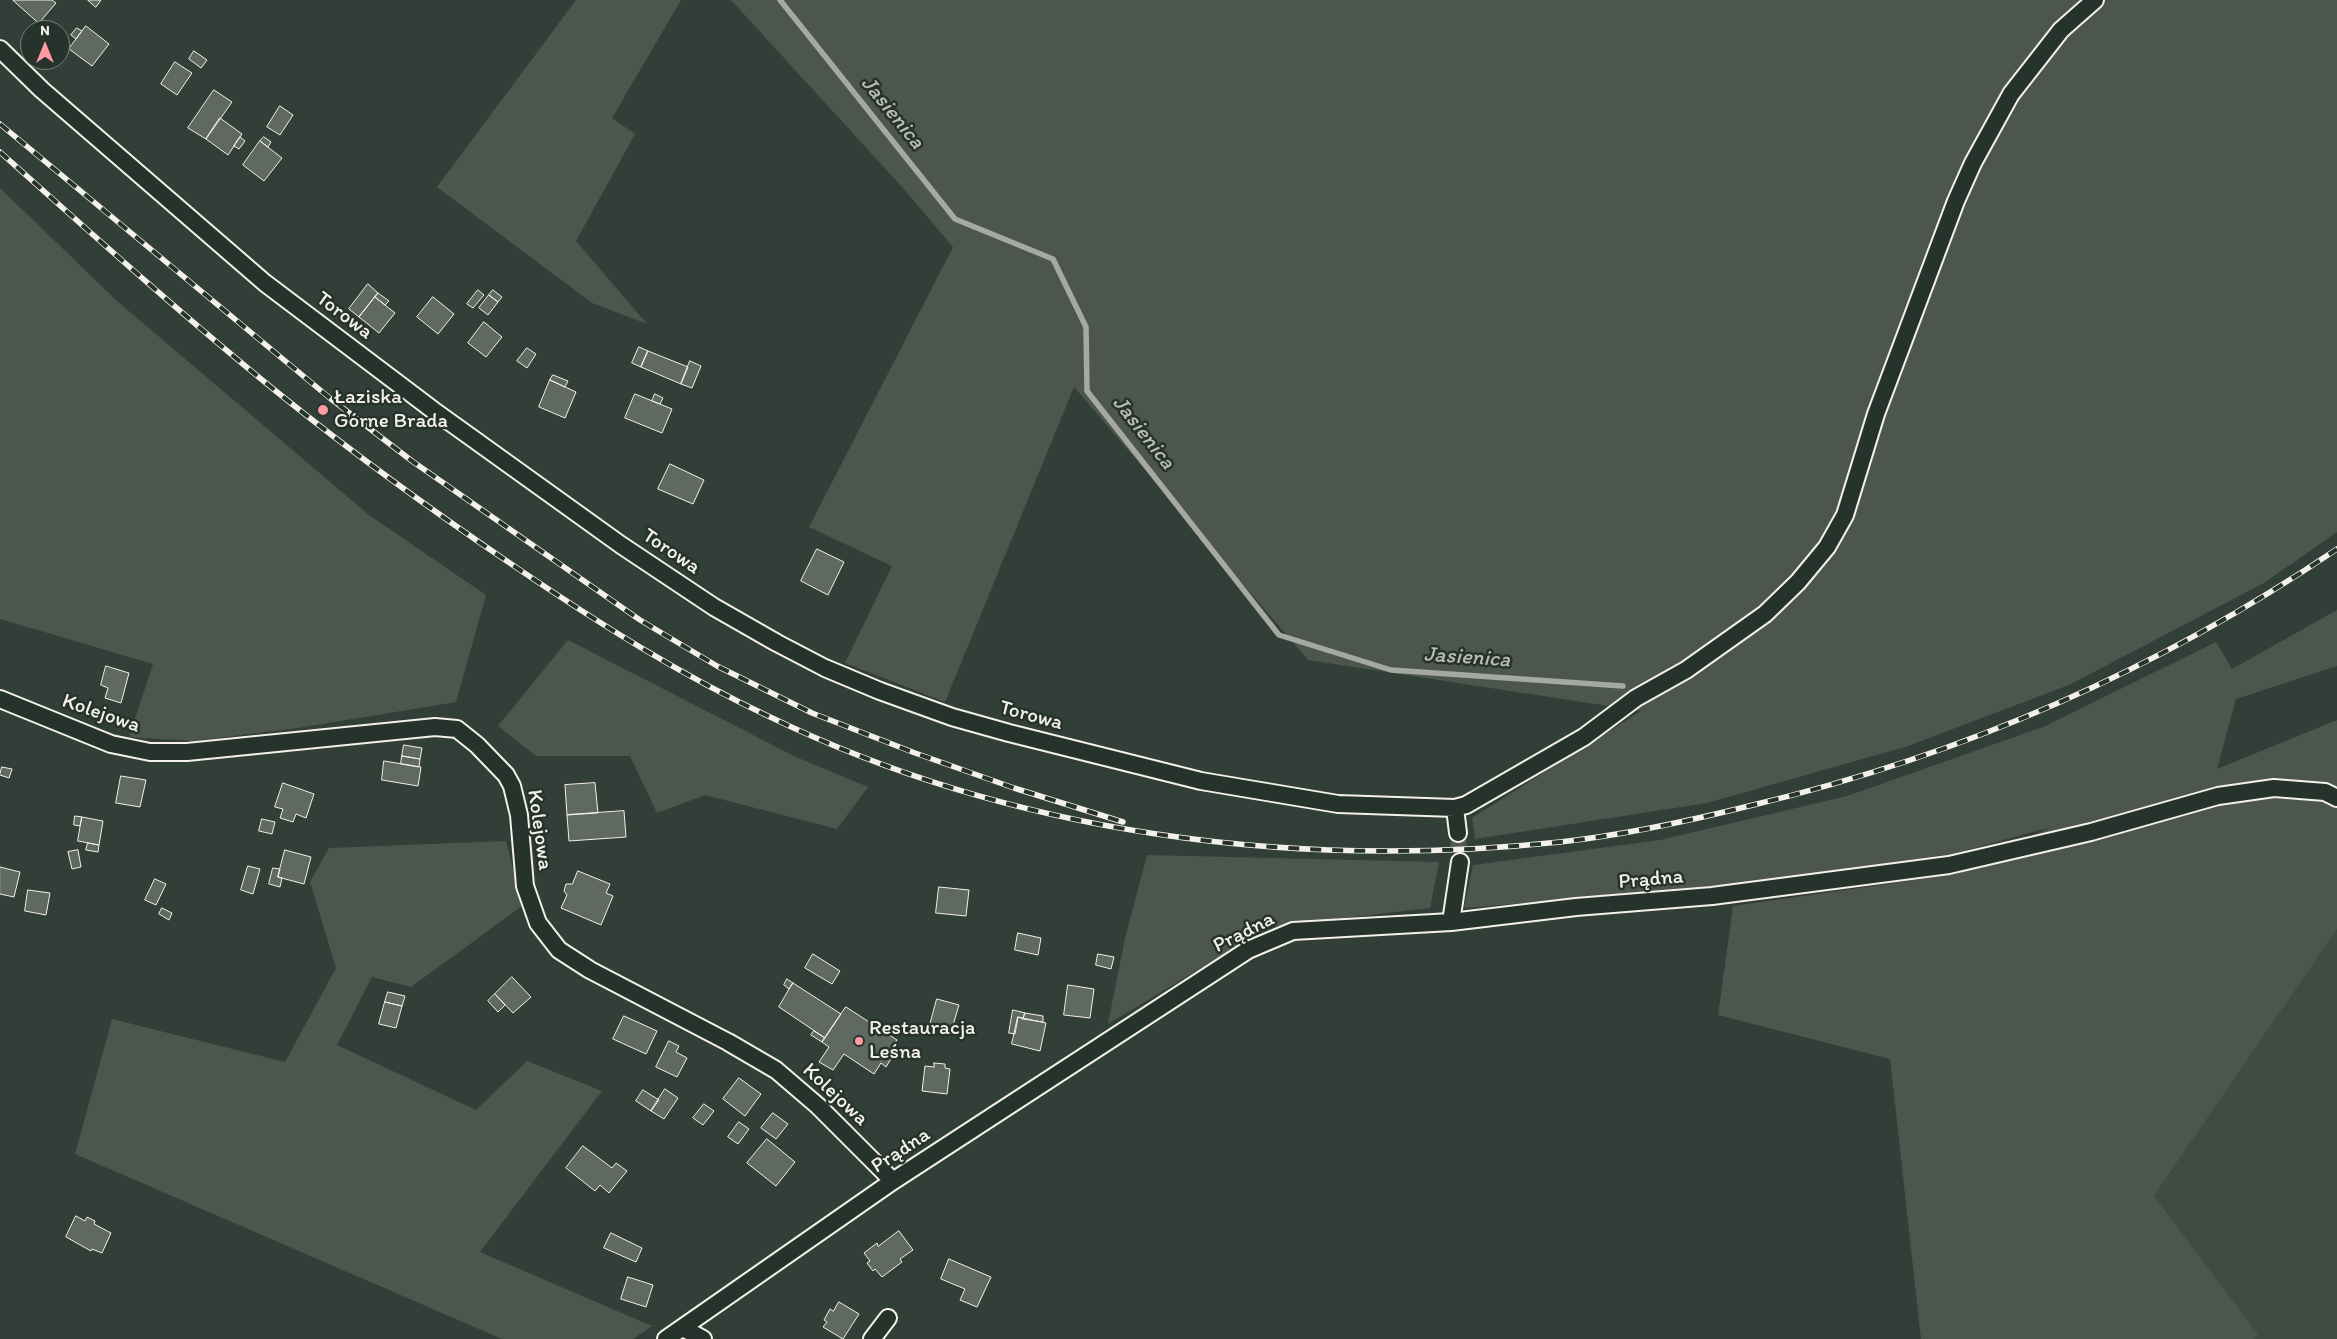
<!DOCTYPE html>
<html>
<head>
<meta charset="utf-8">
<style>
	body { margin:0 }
	#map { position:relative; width:2337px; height:1339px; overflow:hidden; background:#323e38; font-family:Itim,sans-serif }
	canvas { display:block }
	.north { position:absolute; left:20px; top:20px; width:50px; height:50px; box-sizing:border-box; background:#26332d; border:1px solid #787f78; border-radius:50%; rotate:0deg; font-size:14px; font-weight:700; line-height:20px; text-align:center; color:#f4f1e8 }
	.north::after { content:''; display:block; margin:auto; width:18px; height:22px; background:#ff9aa2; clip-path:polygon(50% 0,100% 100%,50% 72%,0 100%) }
</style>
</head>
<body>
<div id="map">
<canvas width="2337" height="1339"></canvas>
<div class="north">N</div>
</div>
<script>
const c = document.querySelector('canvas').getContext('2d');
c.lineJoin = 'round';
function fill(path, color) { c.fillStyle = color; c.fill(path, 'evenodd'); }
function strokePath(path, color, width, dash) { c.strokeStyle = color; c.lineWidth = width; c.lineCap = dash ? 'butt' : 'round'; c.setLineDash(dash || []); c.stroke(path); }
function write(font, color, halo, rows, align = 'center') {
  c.font = font + ' Itim,sans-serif'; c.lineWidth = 5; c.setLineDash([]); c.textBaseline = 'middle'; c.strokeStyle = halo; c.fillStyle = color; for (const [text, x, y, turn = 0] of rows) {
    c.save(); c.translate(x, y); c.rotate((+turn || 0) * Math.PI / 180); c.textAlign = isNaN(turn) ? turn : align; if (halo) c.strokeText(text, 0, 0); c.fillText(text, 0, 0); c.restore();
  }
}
const built = new Path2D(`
	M 2337,929 L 2337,1339 L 2254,1339 L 2257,1334 L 2154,1196 Z`);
const green = new Path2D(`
	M 576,0 L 681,0 L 612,118 L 635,134 L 576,241 L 647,324 L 592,303 L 437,187 Z
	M 731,0 L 2337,0 L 2337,532 L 2264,583 L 2069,685 L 1905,747 L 1707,803 L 1475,839 L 1472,818 L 1641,711 L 1308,660 L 1074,387 L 945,702 L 845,663 L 892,566 L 809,527 L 953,247 L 902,187 Z
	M 0,188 L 117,301 L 369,515 L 486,595 L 456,702 L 298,728 L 194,741 L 129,737 L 153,664 L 0,619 Z
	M 2337,610 L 2337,666 L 2236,699 L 2217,769 L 2337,720 L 2337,929 L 2154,1196 L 2258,1334 L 2254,1339 L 1921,1339 L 1890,1059 L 1718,1015 L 1733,906 L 1958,874 L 2051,827 L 1953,854 L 1711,888 L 1464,908 L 1473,865 L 1660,840 L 1847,796 L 2043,727 L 2216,642 L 2232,669 Z
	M 568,640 L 796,757 L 868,787 L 837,829 L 705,795 L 657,813 L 630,756 L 536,756 L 498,726 Z
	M 506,841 L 522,906 L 411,987 L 372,977 L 337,1045 L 476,1110 L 527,1061 L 602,1091 L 480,1252 L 652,1326 L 633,1339 L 502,1339 L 75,1154 L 112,1019 L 285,1062 L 336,968 L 310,882 L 329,848 Z
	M 1147,855 L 1439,862 L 1430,908 L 1269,927 L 1108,1024 L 1125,938 Z`);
const stream = new Path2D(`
	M 780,0 L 955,219 L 1053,259 L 1086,327 L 1087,391 L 1279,635 L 1391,670 L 1623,686`);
const building = new Path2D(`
	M 13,0 L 52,0 L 56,3 L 39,23 Z
	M 88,0 L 101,0 L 96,7 Z
	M 86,26 L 109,44 L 92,66 L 69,49 Z
	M 77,28 L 82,31 L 76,39 L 71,35 Z
	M 194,51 L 207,60 L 201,68 L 189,59 Z
	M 175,62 L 192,73 L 177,95 L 161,84 Z
	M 214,90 L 232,102 L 206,139 L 188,128 Z
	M 280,106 L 293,115 L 280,135 L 267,127 Z
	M 220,118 L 242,134 L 228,155 L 206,139 Z
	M 240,137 L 245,141 L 239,149 L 234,146 Z
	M 264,137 L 271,142 L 268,147 L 260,141 Z
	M 260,141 L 282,158 L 264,181 L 243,165 Z
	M 368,284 L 378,293 L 359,317 L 349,309 Z
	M 478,290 L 484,295 L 473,308 L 467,304 Z
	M 493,290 L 502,297 L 498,302 L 489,295 Z
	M 378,293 L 389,301 L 385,305 L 375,297 Z
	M 489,295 L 498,302 L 488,315 L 479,308 Z
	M 375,297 L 395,313 L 379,333 L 359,317 Z
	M 433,297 L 454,314 L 438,334 L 417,317 Z
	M 484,322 L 502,337 L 486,357 L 468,343 Z
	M 639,347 L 648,351 L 641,367 L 632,363 Z
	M 527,348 L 536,354 L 527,368 L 517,361 Z
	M 648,351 L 688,367 L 681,384 L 641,367 Z
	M 690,361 L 701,366 L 692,388 L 681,384 Z
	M 553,375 L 568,381 L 565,387 L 550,380 Z
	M 550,380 L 576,392 L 565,418 L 539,407 Z
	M 635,394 L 672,409 L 662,433 L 625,418 Z
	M 655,394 L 663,398 L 660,404 L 652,401 Z
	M 670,464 L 704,480 L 693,504 L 658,489 Z
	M 817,549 L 844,562 L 828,595 L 801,581 Z
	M 106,666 L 129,673 L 121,703 L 105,698 L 108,688 L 101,685 Z
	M 404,745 L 422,748 L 420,759 L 402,756 Z
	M 402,756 L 420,759 L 419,767 L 401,764 Z
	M 384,761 L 421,767 L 418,786 L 382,780 Z
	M 2,767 L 12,769 L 9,778 L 0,775 Z
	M 121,776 L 146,780 L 140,807 L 116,803 Z
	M 283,783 L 314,794 L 306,818 L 296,814 L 293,822 L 280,818 L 283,809 L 275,807 Z
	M 595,783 L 598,813 L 567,815 L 565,785 Z
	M 624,811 L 626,837 L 569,841 L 567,815 Z
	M 75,816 L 82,817 L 80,826 L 74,825 Z
	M 82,817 L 103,821 L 99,845 L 78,841 Z
	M 262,819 L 275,822 L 272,834 L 259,831 Z
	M 88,843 L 99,845 L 98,852 L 86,850 Z
	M 78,850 L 81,867 L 72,869 L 68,852 Z
	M 285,850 L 311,857 L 304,884 L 278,877 Z
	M 248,866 L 260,869 L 253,894 L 241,890 Z
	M 0,867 L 20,872 L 14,897 L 0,894 Z
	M 273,868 L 280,869 L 278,877 L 282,878 L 280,887 L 269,884 Z
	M 578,871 L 610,884 L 606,893 L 613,896 L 601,925 L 561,908 L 567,895 L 564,891 L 566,884 L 572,884 Z
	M 155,879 L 166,884 L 156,905 L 145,900 Z
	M 939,887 L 969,890 L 966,916 L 936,913 Z
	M 28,890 L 50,893 L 46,915 L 25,911 Z
	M 162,908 L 172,913 L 169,920 L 159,914 Z
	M 1018,933 L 1041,938 L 1038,955 L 1015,950 Z
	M 813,954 L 840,971 L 832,984 L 805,968 Z
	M 1098,954 L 1114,957 L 1111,969 L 1096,965 Z
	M 512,977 L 531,997 L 513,1013 L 495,994 Z
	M 787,979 L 793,983 L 789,989 L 784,985 Z
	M 793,983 L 841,1014 L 825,1038 L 779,1007 Z
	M 1068,985 L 1094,989 L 1090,1018 L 1064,1015 Z
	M 388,992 L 405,996 L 402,1006 L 385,1002 Z
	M 495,994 L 505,1005 L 498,1012 L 488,1001 Z
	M 937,999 L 959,1005 L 951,1032 L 930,1025 Z
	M 385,1002 L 402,1006 L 396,1028 L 379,1024 Z
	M 846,1007 L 897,1040 L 891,1049 L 895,1052 L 886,1067 L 881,1063 L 874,1074 L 844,1054 L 833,1070 L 819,1062 L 829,1047 L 822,1042 Z
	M 1013,1010 L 1025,1013 L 1023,1019 L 1018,1017 L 1015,1034 L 1009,1033 Z
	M 1025,1013 L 1043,1016 L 1043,1022 L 1023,1019 Z
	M 624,1016 L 657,1031 L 646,1054 L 613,1039 Z
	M 1018,1017 L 1046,1023 L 1040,1051 L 1012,1044 Z
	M 814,1031 L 825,1038 L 822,1042 L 811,1035 Z
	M 669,1041 L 679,1046 L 676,1052 L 687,1058 L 677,1077 L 656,1067 Z
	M 934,1063 L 945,1064 L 945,1068 L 950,1069 L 947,1094 L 922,1091 L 925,1066 L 934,1067 Z
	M 739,1078 L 761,1094 L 745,1116 L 723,1099 Z
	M 665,1089 L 678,1098 L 664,1119 L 651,1111 Z
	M 643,1090 L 659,1100 L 651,1111 L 636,1101 Z
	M 704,1104 L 714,1111 L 703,1125 L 693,1118 Z
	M 773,1113 L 788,1124 L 776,1139 L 761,1128 Z
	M 739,1122 L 749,1129 L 738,1144 L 728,1137 Z
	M 767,1139 L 795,1162 L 776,1186 L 747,1163 Z
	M 583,1146 L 612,1168 L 616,1163 L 627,1171 L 609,1193 L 600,1185 L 595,1191 L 566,1168 Z
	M 76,1216 L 85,1221 L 87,1217 L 95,1221 L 94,1224 L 111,1233 L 102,1253 L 92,1249 L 91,1251 L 66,1237 Z
	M 899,1231 L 913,1250 L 900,1259 L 902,1262 L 882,1277 L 875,1269 L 873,1271 L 867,1263 L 870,1261 L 864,1253 L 877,1243 L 878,1246 Z
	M 611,1233 L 642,1248 L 636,1262 L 604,1248 Z
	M 949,1259 L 991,1277 L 977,1307 L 960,1300 L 965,1289 L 941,1279 Z
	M 628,1277 L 653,1285 L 646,1307 L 621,1299 Z
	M 839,1302 L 859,1314 L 843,1339 L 823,1327 L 827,1322 L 824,1320 L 830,1309 L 833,1311 Z`);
const streetTunnel = new Path2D(`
	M 1458,833 L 1460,862`);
const street = new Path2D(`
	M 0,49 L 42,90 L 265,283 L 433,410 L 621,545 L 714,607 L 777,643 L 825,668 L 880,691 L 952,717 L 1009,733 L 1201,781 L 1338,804 L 1455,808 L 1466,805 L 1584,737 L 1636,698 L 1686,670 L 1765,614 L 1798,582 L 1827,547 L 1845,515 L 1876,414 L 1956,201 L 1973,163 L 2011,94 L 2061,30 L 2095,0
	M 0,699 L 111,744 L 150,752 L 187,752 L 435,727 L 457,729 L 477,745 L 506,775 L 512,786 L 519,815 L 525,886 L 538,923 L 559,950 L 590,970 L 728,1042 L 776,1070 L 818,1106 L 893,1181
	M 1455,808 L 1458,833
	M 1451,922 L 1460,862
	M 683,1328 L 703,1339
	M 666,1339 L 893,1181 L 1248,950 L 1293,931 L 1451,922 L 1576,907 L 1712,896 L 1949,865 L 2091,832 L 2218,796 L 2274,788 L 2325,792 L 2337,798
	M 872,1339 L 888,1318`);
const rail = new Path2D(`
	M 0,124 L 331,399 L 412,461 L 640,620 L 717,666 L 812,713 L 915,753 L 1014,788 L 1123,822
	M 0,152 C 91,233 182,315 277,392 C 355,455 437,514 520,570 C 600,624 681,675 768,716 C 1012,834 1291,870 1560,842 C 1625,835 1689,821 1753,805 C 1963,755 2158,670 2337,549`);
const markers = [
	[323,410,6,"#ff9aa2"],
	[859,1041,5,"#ff9aa2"]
];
const streetNames = [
	["Torowa",344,316,37],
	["Torowa",671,552,34],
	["Kolejowa",101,714,19],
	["Torowa",1031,716,15],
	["Kolejowa",539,830,82],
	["Prądna",1651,880,-5],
	["Prądna",1244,933,-27],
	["Kolejowa",835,1095,43],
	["Prądna",901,1151,-33]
];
const poiNames = [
	["Łaziska",334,398],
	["Górne Brada",334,422],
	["Restauracja",869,1029],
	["Leśna",869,1053]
];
const waterNames = [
	["Jasienica",892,113,51],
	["Jasienica",1143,433,52],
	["Jasienica",1467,658,4]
];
fill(built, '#404b44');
fill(green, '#4c564f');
strokePath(stream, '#a6a9a1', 5.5);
fill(building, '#5f6861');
strokePath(building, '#f4f1e8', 1);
strokePath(streetTunnel, '#4f5952', 16, [16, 8]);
strokePath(street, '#f4f1e8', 20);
strokePath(street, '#26332d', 16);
strokePath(rail, '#f4f1e8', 5.5);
strokePath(rail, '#26332d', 4, [11]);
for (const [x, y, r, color] of markers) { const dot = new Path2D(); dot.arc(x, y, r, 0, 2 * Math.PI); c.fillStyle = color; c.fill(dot); strokePath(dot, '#26332d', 2); }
write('21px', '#f4f1e8', '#26332d', streetNames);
write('21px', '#f4f1e8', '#26332d', poiNames, 'left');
write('italic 22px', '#babbb3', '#26332d', waterNames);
</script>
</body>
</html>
